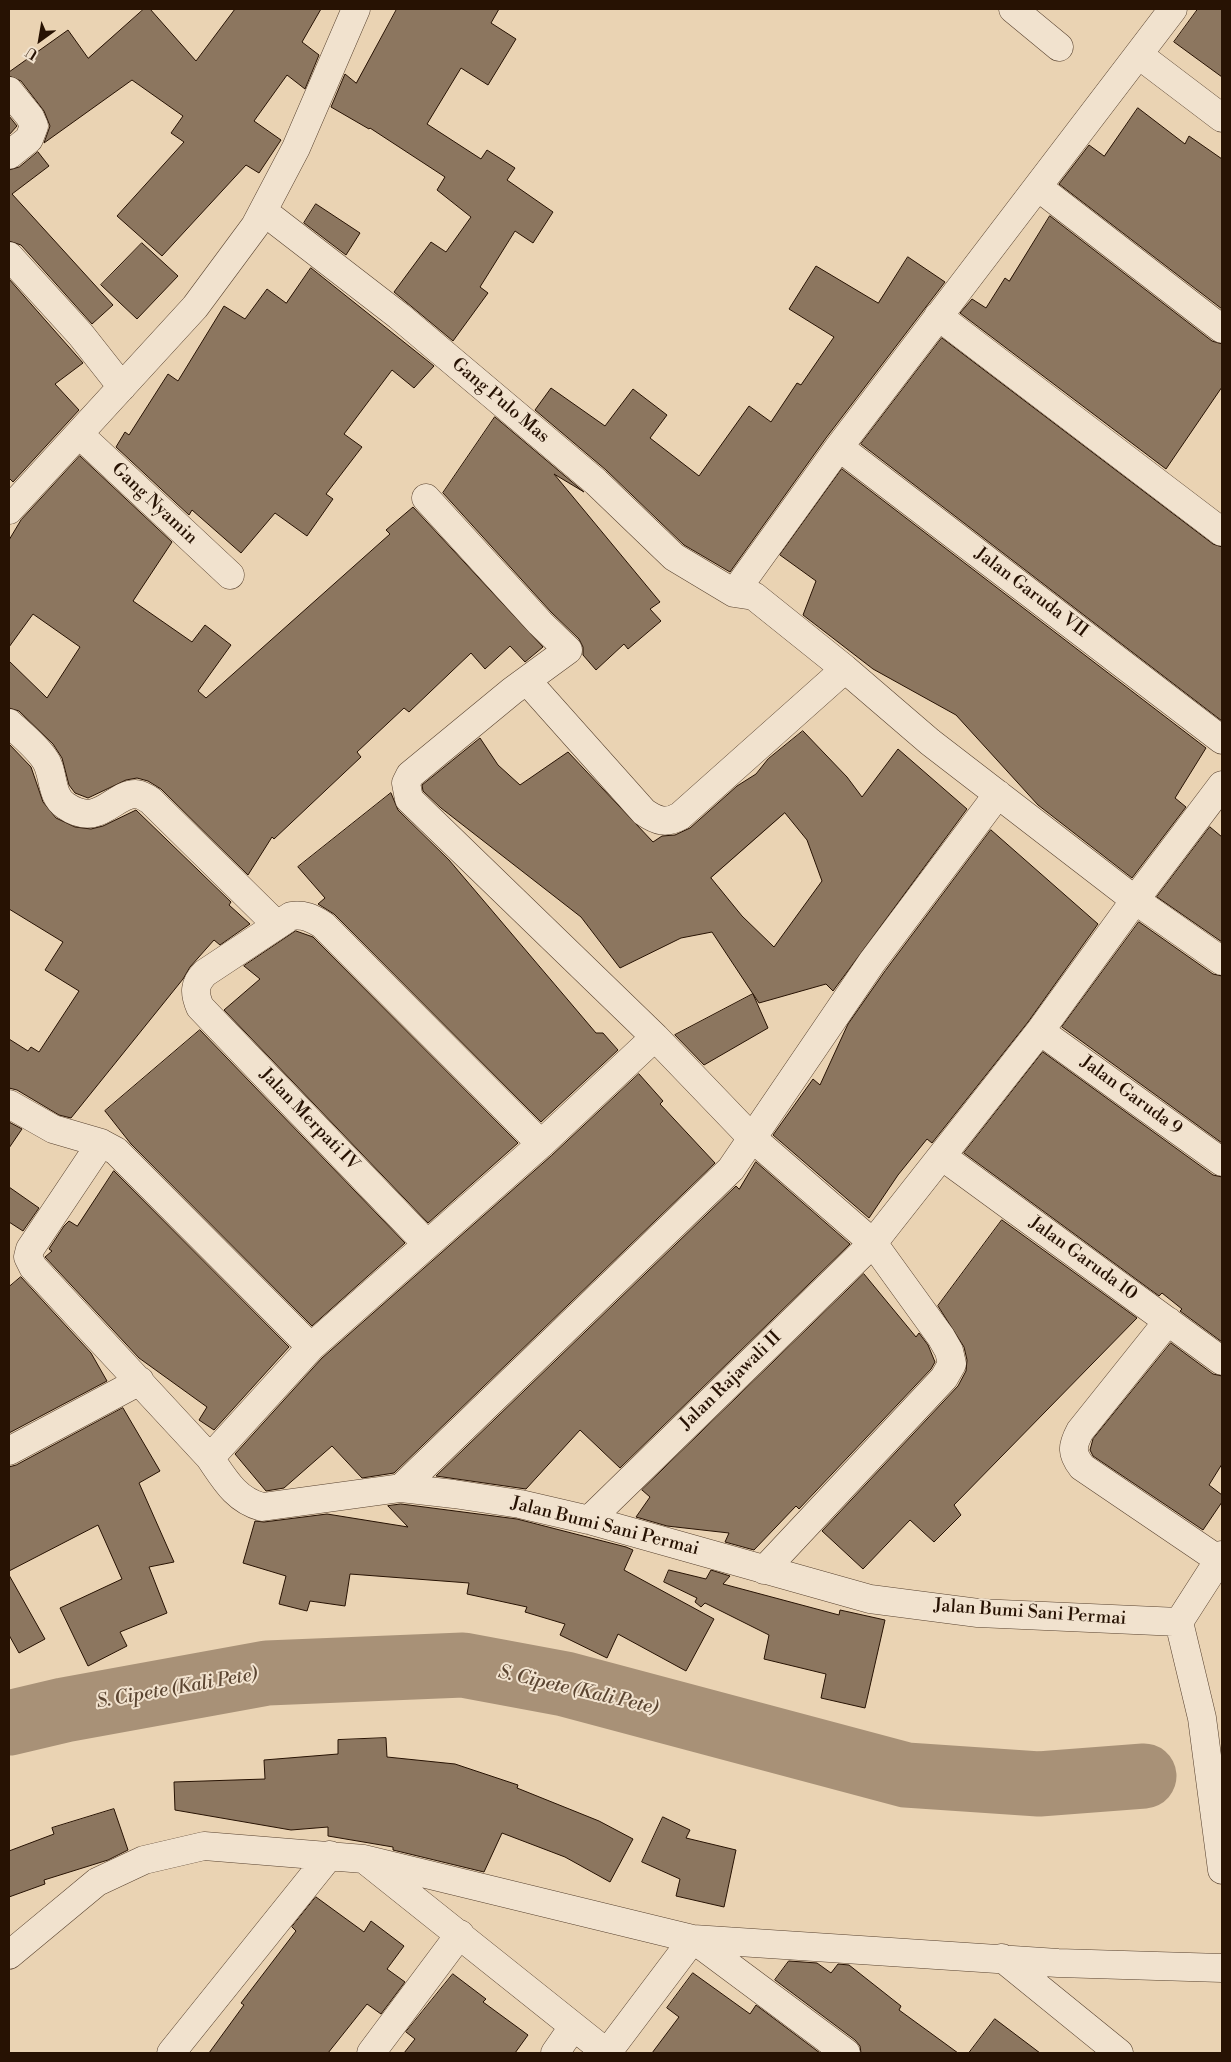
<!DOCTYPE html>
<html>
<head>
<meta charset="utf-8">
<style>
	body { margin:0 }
	#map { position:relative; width:1231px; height:2062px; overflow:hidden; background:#ead3b3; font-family:"Libre Bodoni",serif }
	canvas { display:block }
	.frame { position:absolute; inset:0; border:10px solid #271203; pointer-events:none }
	.north { position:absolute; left:15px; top:15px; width:50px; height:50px; -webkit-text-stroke:4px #f1e2ce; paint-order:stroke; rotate:212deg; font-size:14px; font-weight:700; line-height:20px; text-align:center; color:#271203 }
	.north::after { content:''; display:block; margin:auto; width:18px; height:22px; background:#271203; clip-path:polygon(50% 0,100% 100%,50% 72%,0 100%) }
</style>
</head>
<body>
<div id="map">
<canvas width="1231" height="2062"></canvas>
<div class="frame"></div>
<div class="north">U</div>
</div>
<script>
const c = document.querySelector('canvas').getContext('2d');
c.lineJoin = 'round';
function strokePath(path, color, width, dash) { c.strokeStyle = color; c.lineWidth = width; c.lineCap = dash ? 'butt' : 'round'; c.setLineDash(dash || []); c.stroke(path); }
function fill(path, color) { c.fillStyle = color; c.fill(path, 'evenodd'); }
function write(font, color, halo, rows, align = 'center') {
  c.font = font + ' "Libre Bodoni",serif'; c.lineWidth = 4; c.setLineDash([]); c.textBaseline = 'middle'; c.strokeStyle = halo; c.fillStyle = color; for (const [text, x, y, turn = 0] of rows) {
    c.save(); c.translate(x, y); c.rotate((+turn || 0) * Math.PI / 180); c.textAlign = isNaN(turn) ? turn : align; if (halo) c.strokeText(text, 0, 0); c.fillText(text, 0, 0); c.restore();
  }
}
const river = new Path2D(`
	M 9,1723 L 64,1710 L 267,1673 L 463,1665 L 565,1684 L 906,1775 L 1039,1784 L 1144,1776`);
const building = new Path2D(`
	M 144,9 L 150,9 L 196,61 L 235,9 L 321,9 L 302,42 L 319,55 L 305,89 L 287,75 L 254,121 L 281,140 L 259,173 L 246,165 L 162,256 L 117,216 L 184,142 L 171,133 L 183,116 L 132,80 L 44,143 L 50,126 L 44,111 L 21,81 L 9,76 L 9,72 L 68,30 L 88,58 Z
	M 397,9 L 499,9 L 491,23 L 516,39 L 488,85 L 461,68 L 427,124 L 481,159 L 487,150 L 515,168 L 507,180 L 553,212 L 533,243 L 515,231 L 480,287 L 488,293 L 453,341 L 394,292 L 431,242 L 446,252 L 471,217 L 437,190 L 445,177 L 370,128 L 369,129 L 331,107 L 345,74 L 356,83 Z
	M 1198,9 L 1222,9 L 1222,77 L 1174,42 Z
	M 1138,108 L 1185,144 L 1189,136 L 1222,159 L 1222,309 L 1059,184 L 1089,145 L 1104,156 Z
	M 9,116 L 17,126 L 9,135 Z
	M 38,152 L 49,166 L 12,194 L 113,305 L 92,324 L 21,245 L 9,241 L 9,170 L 19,167 Z
	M 316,204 L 360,233 L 346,255 L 304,223 Z
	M 1050,216 L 1212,341 L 1222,344 L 1222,387 L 1166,469 L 960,313 L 972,299 L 986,308 L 1005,278 L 1009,281 Z
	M 142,243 L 178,276 L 137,319 L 101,285 Z
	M 908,257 L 945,282 L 826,438 L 730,572 L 684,545 L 606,470 L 535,410 L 551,388 L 605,426 L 633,389 L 667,415 L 650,438 L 699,476 L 749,406 L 771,422 L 797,383 L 801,385 L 834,337 L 789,309 L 816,266 L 878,303 Z
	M 311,268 L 434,366 L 414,388 L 392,370 L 344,434 L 362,447 L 326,494 L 333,499 L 307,536 L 275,513 L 241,553 L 192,510 L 189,515 L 116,447 L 125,432 L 129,435 L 168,374 L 178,381 L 224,306 L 245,319 L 267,289 L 286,303 Z
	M 9,279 L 83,363 L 55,384 L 79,410 L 13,482 L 9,478 Z
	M 942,338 L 1213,544 L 1222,547 L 1222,721 L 861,444 Z
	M 495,417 L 584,492 L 554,474 L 660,602 L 650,609 L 661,621 L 628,649 L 624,644 L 596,670 L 583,655 L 583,647 L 579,639 L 551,612 L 443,493 Z
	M 80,456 L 172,542 L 133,601 L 192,642 L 205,625 L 231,645 L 198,691 L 206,698 L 390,534 L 386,530 L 413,507 L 543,647 L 525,662 L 510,646 L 485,669 L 471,653 L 409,712 L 404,708 L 357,752 L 361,757 L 274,839 L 272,837 L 248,875 L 161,789 L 148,781 L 137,778 L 126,780 L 88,798 L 75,793 L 69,785 L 62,758 L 53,744 L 19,711 L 9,708 L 9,661 L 47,698 L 80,647 L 33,614 L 9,647 L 9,540 L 21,520 Z
	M 842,469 L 1206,748 L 1175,798 L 1186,807 L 1132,878 L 1038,805 L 956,715 L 873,669 L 803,615 L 816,581 L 780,555 Z
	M 803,731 L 847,777 L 862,797 L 898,749 L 967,809 L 833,991 L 826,984 L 759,1003 L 712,932 L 681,938 L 620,968 L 581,917 L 441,808 L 423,791 L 422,785 L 480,738 L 498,765 L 520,785 L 568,752 L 653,842 L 662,836 L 675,835 L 690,828 L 737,786 L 756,774 L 768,759 ZM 785,813 L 807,840 L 822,881 L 774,947 L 742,916 L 711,878 Z
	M 9,744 L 31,767 L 43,802 L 56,818 L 75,827 L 91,829 L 103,826 L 136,810 L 231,902 L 229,905 L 250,924 L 220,945 L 214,940 L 190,967 L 183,979 L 71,1118 L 59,1115 L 17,1090 L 9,1088 L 9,1039 L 28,1051 L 31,1047 L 39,1052 L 79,991 L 45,970 L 63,942 L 9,909 Z
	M 391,793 L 398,810 L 449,860 L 596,1033 L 603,1033 L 618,1050 L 541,1122 L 334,914 L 318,904 L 325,898 L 298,867 Z
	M 1210,827 L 1222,837 L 1222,942 L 1157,897 Z
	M 991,830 L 1098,924 L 1028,1022 L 932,1143 L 927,1139 L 898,1175 L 869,1218 L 773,1135 L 813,1079 L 820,1085 L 848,1024 L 885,971 Z
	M 1139,922 L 1213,974 L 1222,976 L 1222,1143 L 1062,1027 Z
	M 296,931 L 313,937 L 518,1143 L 428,1223 L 224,1010 L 260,979 L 244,966 Z
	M 753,994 L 768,1028 L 704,1065 L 675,1035 Z
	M 200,1030 L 405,1243 L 312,1326 L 131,1144 L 105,1111 Z
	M 1043,1052 L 1213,1175 L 1222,1177 L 1222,1342 L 1180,1311 L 1182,1309 L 1162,1293 L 1159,1296 L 964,1153 Z
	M 639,1074 L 663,1101 L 660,1104 L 715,1163 L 394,1473 L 362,1478 L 332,1446 L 284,1488 L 266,1491 L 235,1454 L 322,1358 L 551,1156 Z
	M 9,1122 L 22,1129 L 9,1148 Z
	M 756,1162 L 850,1244 L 620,1468 L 580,1430 L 526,1489 L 436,1476 L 736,1186 L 739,1189 Z
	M 114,1171 L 289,1347 L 214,1430 L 199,1420 L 207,1407 L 139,1358 L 45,1257 L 52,1251 L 49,1249 L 64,1226 L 69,1221 L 77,1226 Z
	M 9,1187 L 39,1208 L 23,1231 L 9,1222 Z
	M 1002,1220 L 1137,1318 L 954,1505 L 961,1515 L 934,1542 L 910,1520 L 863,1569 L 822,1531 L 958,1386 L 966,1371 L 967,1360 L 964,1347 L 938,1306 Z
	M 864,1274 L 916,1337 L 919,1333 L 928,1345 L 935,1362 L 931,1369 L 799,1509 L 796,1506 L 754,1550 L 725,1542 L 729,1533 L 667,1526 L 636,1517 L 650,1497 L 642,1490 Z
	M 21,1277 L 91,1353 L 107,1381 L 9,1433 L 9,1287 Z
	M 1171,1343 L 1213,1374 L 1222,1376 L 1222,1464 L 1209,1485 L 1222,1495 L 1222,1502 L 1203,1530 L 1093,1456 L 1090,1450 L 1093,1439 Z
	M 123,1408 L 160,1471 L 139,1483 L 174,1562 L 149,1567 L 167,1613 L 120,1632 L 127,1646 L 88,1666 L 60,1608 L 122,1579 L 98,1525 L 9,1571 L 9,1467 L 16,1465 Z
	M 401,1504 L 517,1519 L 626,1547 L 633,1550 L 624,1570 L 714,1619 L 686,1671 L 618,1634 L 607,1658 L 560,1635 L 565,1624 L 525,1612 L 527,1607 L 467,1594 L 469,1583 L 350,1574 L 345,1606 L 310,1601 L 307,1611 L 279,1604 L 286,1576 L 243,1563 L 255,1521 L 264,1522 L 327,1514 L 408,1527 L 388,1506 Z
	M 669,1570 L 706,1579 L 711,1570 L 730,1576 L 723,1584 L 839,1615 L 840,1610 L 885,1620 L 865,1708 L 821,1698 L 826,1674 L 764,1659 L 769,1635 L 705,1603 L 701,1607 L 695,1602 L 697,1598 L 664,1582 Z
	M 9,1575 L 45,1639 L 19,1653 L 9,1635 Z
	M 386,1738 L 387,1757 L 455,1764 L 518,1785 L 517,1788 L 599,1821 L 633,1839 L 610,1882 L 565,1857 L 502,1833 L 484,1872 L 393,1850 L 393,1847 L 328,1836 L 328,1827 L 291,1830 L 175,1810 L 174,1782 L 265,1779 L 264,1760 L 338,1754 L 338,1740 Z
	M 114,1809 L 128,1850 L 108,1860 L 44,1880 L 45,1884 L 9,1897 L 9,1851 L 54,1834 L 52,1828 Z
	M 663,1817 L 690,1830 L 686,1838 L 736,1850 L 724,1907 L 676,1896 L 680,1879 L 642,1862 Z
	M 316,1897 L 364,1932 L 371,1921 L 404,1946 L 387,1969 L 405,1982 L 381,2014 L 367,2004 L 328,2053 L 209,2053 L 244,2005 L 241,2003 L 296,1931 L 292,1927 Z
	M 789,1961 L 817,1963 L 831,1973 L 838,1964 L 849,1965 L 901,2006 L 899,2010 L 958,2053 L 861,2053 L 860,2046 L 855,2040 L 775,1980 Z
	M 693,1973 L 750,2014 L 756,2005 L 820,2053 L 652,2053 L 679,2017 L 667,2008 Z
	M 453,1974 L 486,1999 L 483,2002 L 528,2035 L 515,2053 L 404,2053 L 415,2039 L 406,2032 Z
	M 995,2019 L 1040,2053 L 969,2053 Z`);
const minor = new Path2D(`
	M 1013,9 L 1059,47
	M 1139,55 L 1222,118
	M 9,91 L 30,117 L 34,126 L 29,139 L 9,155
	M 1038,187 L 1222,329
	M 263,211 L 399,316 L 596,482 L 674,557 L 734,593 L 754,596 L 845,669 L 930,742 L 1135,900 L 1222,961
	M 9,256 L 81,335 L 122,387
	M 938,316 L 1222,532
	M 79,434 L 230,575
	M 839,447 L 1222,740
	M 426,498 L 540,623 L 568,650 L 512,691 L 410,775 L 406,783 L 409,799 L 655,1037 L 751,1137 L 873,1243 L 941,1337 L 949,1351 L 952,1364 L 944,1378 L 764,1570
	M 9,510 L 195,307 L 255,226 L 296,148 L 356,9
	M 734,593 L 839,447 L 1173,9
	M 528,682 L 644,812 C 657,821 666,824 680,816 L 845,669
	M 9,723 C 21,734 35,745 44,758 C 55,772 49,795 66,806 C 99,829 114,793 136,794 C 141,794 146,798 150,800 L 277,925
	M 1040,1031 L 1222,1162
	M 9,1104 L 53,1129 L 101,1143
	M 943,1157 L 1222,1361
	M 427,1244 L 200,1007 C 194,993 194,984 205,973 L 291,916 C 304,914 312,918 323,925 L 541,1144
	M 1168,1321 L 1080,1431 C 1072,1446 1071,1453 1082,1467 L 1219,1560
	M 311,1347 L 116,1151 L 101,1143 L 30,1249 L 28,1257 L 33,1267 L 210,1458 C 225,1480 236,1500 262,1507 L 401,1488 L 454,1494 L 520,1504 L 589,1520 L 870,1599 L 978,1613 L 1179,1622
	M 9,1451 L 140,1381
	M 210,1458 L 311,1347 L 541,1144 L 655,1037
	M 401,1488 L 731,1169 L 872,962 L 998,794
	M 589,1520 L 873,1243 L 1040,1031 L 1135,900 L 1222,785
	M 1222,1555 L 1179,1622 L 1202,1718 L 1222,1870
	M 364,1859 L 693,1939 L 1058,1963 L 1222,1968
	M 9,1955 L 97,1882 L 144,1860 L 204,1846 L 364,1859 L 607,2053
	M 1002,1958 L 1119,2053
	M 171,2053 L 330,1855
	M 371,2053 L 460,1934
	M 555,2053 L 573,2027
	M 607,2053 L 693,1939 L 846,2053`);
const streetNames = [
	["Gang Pulo Mas",500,401,40],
	["Gang Nyamin",154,504,43],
	["Jalan Garuda VII",1031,593,37],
	["Jalan Garuda 9",1131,1096,36],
	["Jalan Merpati IV",309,1120,46],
	["Jalan Garuda 10",1083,1259,36],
	["Jalan Rajawali II",731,1381,-44],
	["Jalan Bumi Sani Permai",605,1527,14],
	["Jalan Bumi Sani Permai",1030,1613,4]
];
const waterNames = [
	["S. Cipete (Kali Pete)",177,1689,-10],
	["S. Cipete (Kali Pete)",578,1691,13]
];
strokePath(river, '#a89177', 65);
fill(building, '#8c765f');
strokePath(building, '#271203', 1);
strokePath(minor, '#58422f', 29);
strokePath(minor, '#f1e2ce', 28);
write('18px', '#271203', '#f1e2ce', streetNames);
write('italic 19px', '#5b4531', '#f1e2ce', waterNames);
</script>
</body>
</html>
